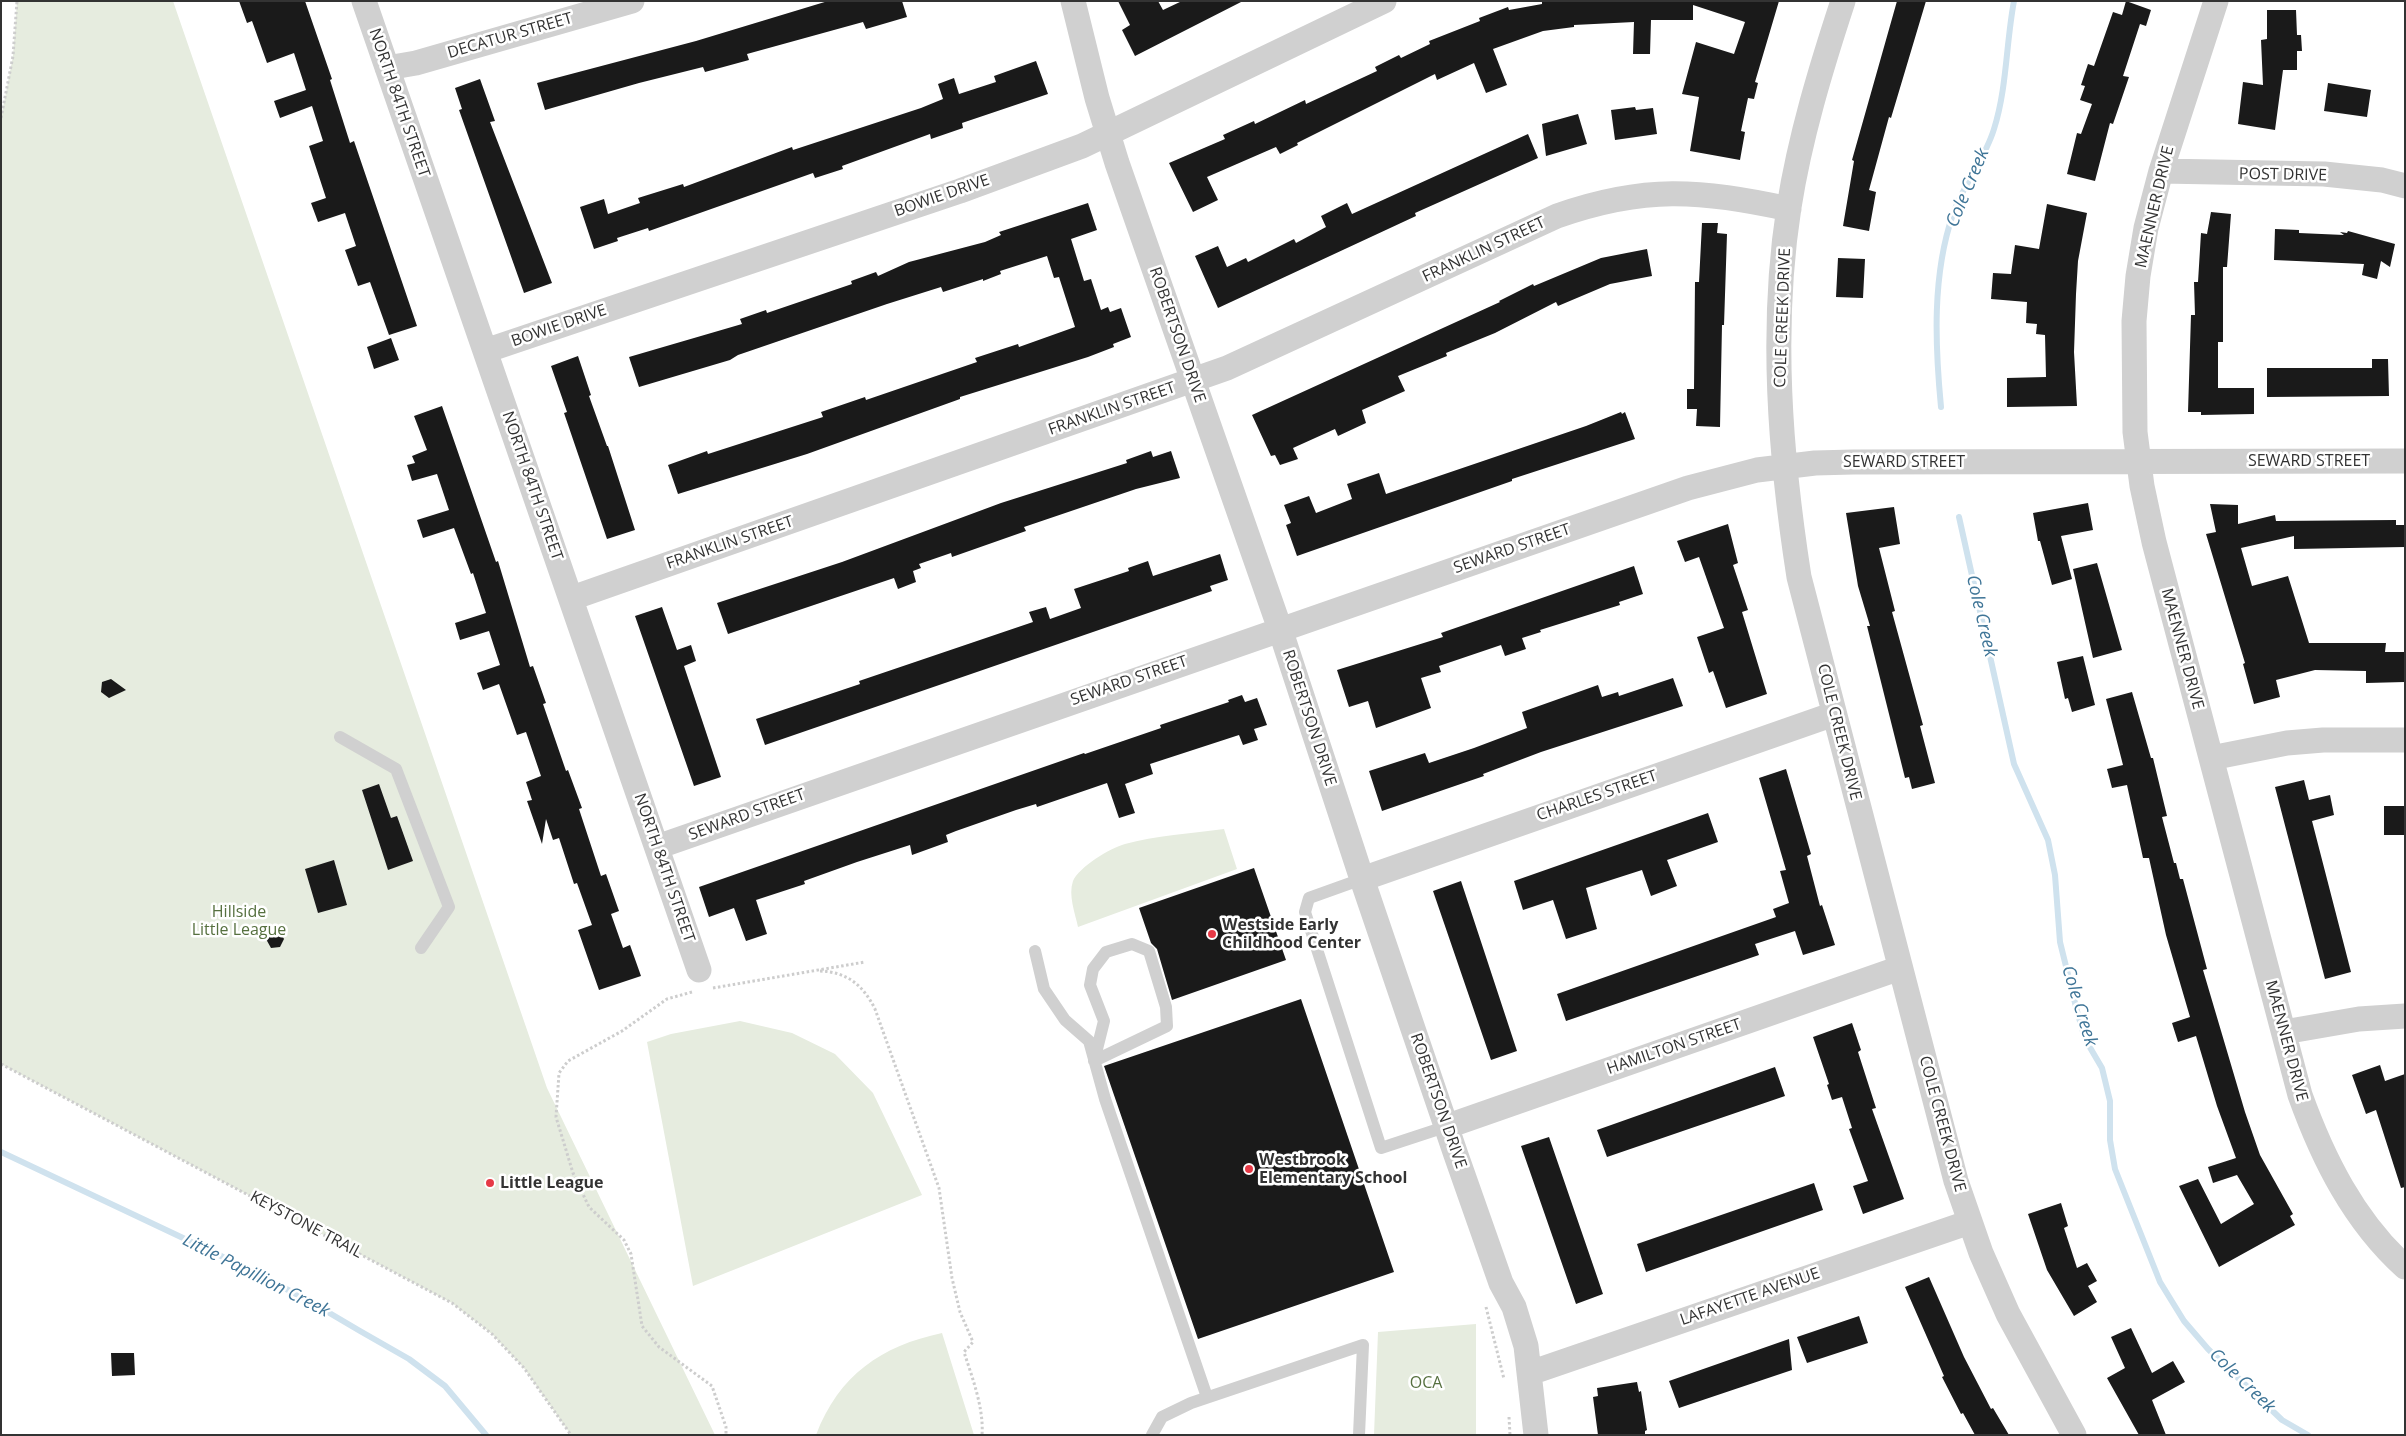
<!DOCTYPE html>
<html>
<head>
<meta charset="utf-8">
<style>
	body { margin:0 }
	#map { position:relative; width:2406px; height:1436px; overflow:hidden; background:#fff; font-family:"Open Sans",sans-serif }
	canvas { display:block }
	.frame { position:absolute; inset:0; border:2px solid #333; pointer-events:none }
</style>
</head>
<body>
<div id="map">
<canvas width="2406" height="1436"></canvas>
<div class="frame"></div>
</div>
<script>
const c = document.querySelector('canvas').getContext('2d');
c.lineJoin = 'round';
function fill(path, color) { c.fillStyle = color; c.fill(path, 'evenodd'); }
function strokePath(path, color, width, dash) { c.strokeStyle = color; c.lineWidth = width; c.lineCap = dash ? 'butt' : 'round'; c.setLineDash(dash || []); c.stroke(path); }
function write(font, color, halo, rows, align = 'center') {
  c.font = font + ' "Open Sans",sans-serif'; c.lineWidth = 5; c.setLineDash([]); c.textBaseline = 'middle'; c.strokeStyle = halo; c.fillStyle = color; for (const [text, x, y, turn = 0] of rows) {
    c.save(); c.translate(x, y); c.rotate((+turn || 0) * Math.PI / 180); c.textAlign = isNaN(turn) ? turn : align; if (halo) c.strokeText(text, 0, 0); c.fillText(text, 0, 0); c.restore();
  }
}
const green = new Path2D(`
	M 17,1 L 173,1 L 547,1088 L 715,1435 L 571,1435 L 524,1368 L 492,1334 L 452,1303 L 1,1064 L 1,118 L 13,56 Z
	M 1224,829 L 1237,869 L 1078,927 C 1075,913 1068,895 1073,881 C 1079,867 1110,848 1125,844 C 1154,836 1193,833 1224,829 Z
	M 740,1021 L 792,1033 L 835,1054 L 873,1093 L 922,1195 L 693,1286 L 647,1042 L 671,1034 Z
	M 1476,1324 L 1476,1435 L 1374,1435 L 1378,1332 Z
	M 942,1333 L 974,1435 L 816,1435 C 839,1375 881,1346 942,1333 Z`);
const stream = new Path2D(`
	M 1941,407 C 1935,344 1932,275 1953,214 C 1963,185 1985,159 1994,129 C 2007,88 2006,43 2014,1
	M 1959,517 L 2014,764 L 2048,840 L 2055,875 L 2060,942 L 2077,1011 L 2085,1039 L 2102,1068 L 2110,1101 L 2110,1140 L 2115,1169 L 2160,1282 L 2184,1321 L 2208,1349 L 2282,1420 L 2308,1435
	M 1,1152 L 219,1255 L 304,1298 L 360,1331 L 409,1359 L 445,1386 L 486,1435`);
const building = new Path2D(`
	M 239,1 L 305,1 L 332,79 L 330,80 L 350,143 L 354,141 L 417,326 L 389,335 L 370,282 L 358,286 L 345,250 L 356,246 L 345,213 L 318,222 L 311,203 L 326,198 L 309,146 L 323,141 L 312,106 L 280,118 L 274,101 L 306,90 L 294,53 L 267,63 L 252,21 L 247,23 Z
	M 828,1 L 902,1 L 907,17 L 866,29 L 863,22 L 747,54 L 749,60 L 705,72 L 703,67 L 639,83 L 545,110 L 537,83 L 696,41 Z
	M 1118,1 L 1158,1 L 1163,10 L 1182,1 L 1243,1 L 1135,56 L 1122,30 L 1130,25 Z
	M 1542,1 L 1693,1 L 1693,20 L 1651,20 L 1650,54 L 1633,54 L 1634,22 L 1574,25 L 1574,27 L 1543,31 L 1493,49 L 1507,85 L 1486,93 L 1474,63 L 1437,80 L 1435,74 L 1297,143 L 1298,145 L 1280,154 L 1276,147 L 1207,177 L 1218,200 L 1193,212 L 1169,163 L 1225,139 L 1223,135 L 1254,121 L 1255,124 L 1305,100 L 1306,104 L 1377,71 L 1375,67 L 1399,55 L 1401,58 L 1430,44 L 1429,41 L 1480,21 L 1479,18 L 1508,7 L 1509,10 L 1542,4 Z
	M 1693,1 L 1779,1 L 1755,82 L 1758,83 L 1754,99 L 1748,98 L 1741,131 L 1745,132 L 1740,160 L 1690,151 L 1699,97 L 1682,94 L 1696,42 L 1734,54 L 1745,22 L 1693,5 Z
	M 1897,1 L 1926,1 L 1891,118 L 1889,117 L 1869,190 L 1876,192 L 1869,231 L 1843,226 L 1854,161 L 1852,160 Z
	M 2126,1 L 2151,10 L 2146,26 L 2140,24 L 2123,76 L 2129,77 L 2113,124 L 2110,123 L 2095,181 L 2067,174 L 2077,133 L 2081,134 L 2092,104 L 2080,100 L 2085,86 L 2081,85 L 2088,64 L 2094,66 L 2113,12 L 2122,15 Z
	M 2267,10 L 2296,10 L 2297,35 L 2301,35 L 2302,51 L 2297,51 L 2297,70 L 2283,70 L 2275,130 L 2238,124 L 2243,82 L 2263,85 L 2261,40 L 2267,39 Z
	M 1036,61 L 1048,94 L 962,123 L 963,128 L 931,139 L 930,134 L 842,166 L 843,169 L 815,178 L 813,173 L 649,231 L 648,228 L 617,238 L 618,241 L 594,249 L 580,207 L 604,199 L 608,214 L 640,203 L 638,198 L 683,184 L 684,187 L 792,147 L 793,150 L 921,108 L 943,99 L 938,84 L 954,78 L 959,94 L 996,82 L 994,76 Z
	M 480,79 L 495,121 L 490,122 L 552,283 L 524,293 L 459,110 L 462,109 L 455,88 Z
	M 2328,83 L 2371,90 L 2367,117 L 2324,111 Z
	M 1635,107 L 1636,110 L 1653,108 L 1657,134 L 1615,140 L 1611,110 Z
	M 1578,114 L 1587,144 L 1546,156 L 1542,124 Z
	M 1528,134 L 1538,158 L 1415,213 L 1416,216 L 1218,308 L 1195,256 L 1218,246 L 1227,267 L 1246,258 L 1248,262 L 1294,239 L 1296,243 L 1326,227 L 1321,216 L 1347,203 L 1352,214 Z
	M 1088,203 L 1097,230 L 1071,239 L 1084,281 L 1091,279 L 1101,310 L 1108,307 L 1110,312 L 1121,308 L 1131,337 L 1113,344 L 1114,347 L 1088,357 L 960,397 L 960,399 L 807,454 L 678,494 L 668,465 L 707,451 L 708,454 L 823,417 L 821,412 L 865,397 L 866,400 L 977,362 L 975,358 L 1018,344 L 1019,347 L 1075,327 L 1059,277 L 1054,278 L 1047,256 L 1000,271 L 1001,274 L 983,281 L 983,279 L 943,292 L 941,287 L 887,304 L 738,355 L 730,360 L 639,387 L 629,357 L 742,324 L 740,319 L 766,310 L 767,313 L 852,284 L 851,281 L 876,272 L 878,276 L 909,262 L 985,242 L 1001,235 L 999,232 Z
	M 2047,204 L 2087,213 L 2078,261 L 2076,294 L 2074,352 L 2077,406 L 2007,407 L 2007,378 L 2046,377 L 2045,335 L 2036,334 L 2037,324 L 2026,323 L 2027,302 L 1991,299 L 1993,273 L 2011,274 L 2015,245 L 2039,249 Z
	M 2211,212 L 2231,214 L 2227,267 L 2223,267 L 2223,342 L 2218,342 L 2218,388 L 2254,388 L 2254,414 L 2201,415 L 2201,412 L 2188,412 L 2191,315 L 2195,315 L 2194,282 L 2198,282 L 2201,233 L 2207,234 Z
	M 1702,223 L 1718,223 L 1717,233 L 1727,234 L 1724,325 L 1722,325 L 1720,427 L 1696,426 L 1697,409 L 1687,409 L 1687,389 L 1694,389 L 1695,282 L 1699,282 Z
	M 2275,229 L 2299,230 L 2299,233 L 2344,235 L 2340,232 L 2347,233 L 2348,231 L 2395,244 L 2390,267 L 2381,261 L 2377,279 L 2362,275 L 2364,264 L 2274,260 Z
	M 1647,249 L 1652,276 L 1610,284 L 1558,306 L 1556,302 L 1495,333 L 1446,353 L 1447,356 L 1398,376 L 1405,391 L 1362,410 L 1366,423 L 1338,436 L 1335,429 L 1293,448 L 1298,459 L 1280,465 L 1275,455 L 1271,456 L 1252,415 L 1500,302 L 1499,301 L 1533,284 L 1534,286 L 1601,258 Z
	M 1838,258 L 1865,259 L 1863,298 L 1836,297 Z
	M 391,338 L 399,360 L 374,369 L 367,347 Z
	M 578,356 L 591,395 L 589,396 L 607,446 L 608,446 L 635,530 L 607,539 L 564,413 L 567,412 L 551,366 Z
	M 2372,359 L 2388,359 L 2389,396 L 2267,397 L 2267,368 L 2372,368 Z
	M 442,406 L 496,562 L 498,561 L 530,667 L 533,666 L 546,703 L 543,704 L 566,771 L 568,770 L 582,808 L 579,809 L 601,876 L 606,874 L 619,911 L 611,914 L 623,948 L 630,945 L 641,976 L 599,990 L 578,930 L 592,925 L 577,883 L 574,884 L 559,838 L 553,840 L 546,819 L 542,844 L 527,801 L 532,800 L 526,782 L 541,776 L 526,732 L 517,735 L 499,684 L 483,690 L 477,673 L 500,665 L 489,631 L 460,640 L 455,623 L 486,613 L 473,573 L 471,574 L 454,528 L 423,538 L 417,520 L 449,510 L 437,474 L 412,481 L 407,465 L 415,463 L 412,456 L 427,450 L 414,416 Z
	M 1621,412 L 1622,414 L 1625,412 L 1635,439 L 1512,479 L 1512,481 L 1297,556 L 1286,525 L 1291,523 L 1284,505 L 1309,496 L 1316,513 L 1352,499 L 1347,484 L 1379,473 L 1386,494 L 1586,426 Z
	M 1151,451 L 1153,457 L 1171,451 L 1180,478 L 1136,489 L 1024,527 L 1026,531 L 952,557 L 951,553 L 919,564 L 921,568 L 913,571 L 916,582 L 898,589 L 894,578 L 728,634 L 717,603 L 842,562 L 1001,503 L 1127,463 L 1126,460 Z
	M 2088,503 L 2093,530 L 2061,536 L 2072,579 L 2052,585 L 2040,541 L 2038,541 L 2033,513 Z
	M 2210,504 L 2238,505 L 2238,524 L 2275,515 L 2276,521 L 2396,520 L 2396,525 L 2405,525 L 2405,547 L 2294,549 L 2294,536 L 2241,548 L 2252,586 L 2288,576 L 2309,643 L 2386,643 L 2385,652 L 2405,652 L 2405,682 L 2366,683 L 2366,671 L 2315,670 L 2276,680 L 2280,697 L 2254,704 L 2243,664 L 2245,663 L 2206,534 L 2216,532 Z
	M 1894,507 L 1900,544 L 1879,548 L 1895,611 L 1892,612 L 1923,725 L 1920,726 L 1935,783 L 1912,789 L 1909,777 L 1905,778 L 1867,626 L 1870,626 L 1858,586 L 1846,513 Z
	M 1728,524 L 1738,563 L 1733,565 L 1748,610 L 1742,612 L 1767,694 L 1726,708 L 1713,671 L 1709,673 L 1697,637 L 1724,628 L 1699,557 L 1685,562 L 1677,541 Z
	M 1220,554 L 1228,580 L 1210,586 L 1212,591 L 765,745 L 756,719 L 860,684 L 859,681 L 1033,622 L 1029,612 L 1046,607 L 1050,619 L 1081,608 L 1074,589 L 1129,571 L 1128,568 L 1148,561 L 1153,576 Z
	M 2097,563 L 2122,650 L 2093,658 L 2073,569 Z
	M 1634,566 L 1643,594 L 1619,602 L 1620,605 L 1540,630 L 1541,632 L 1522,638 L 1526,649 L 1505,656 L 1501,645 L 1439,666 L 1441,672 L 1421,678 L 1431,708 L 1376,728 L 1368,701 L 1349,707 L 1337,670 L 1443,637 L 1441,633 Z
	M 662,607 L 677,650 L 691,645 L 696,661 L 684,666 L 721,777 L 694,786 L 635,616 Z
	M 2083,656 L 2095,705 L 2072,712 L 2068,698 L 2065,699 L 2057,662 Z
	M 1673,678 L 1683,706 L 1541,752 L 1483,774 L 1484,776 L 1382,811 L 1369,771 L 1425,753 L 1429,763 L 1474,748 L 1527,728 L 1522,712 L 1598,685 L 1602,697 L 1618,692 L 1619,696 Z
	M 111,679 L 126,690 L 109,698 L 101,692 L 102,682 Z
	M 2132,692 L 2151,758 L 2153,758 L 2167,816 L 2162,817 L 2174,863 L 2176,863 L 2180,879 L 2183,879 L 2207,969 L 2203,970 L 2245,1112 L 2260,1155 L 2293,1214 L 2290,1216 L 2295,1225 L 2219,1267 L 2179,1186 L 2198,1179 L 2221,1224 L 2254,1204 L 2237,1175 L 2213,1183 L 2208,1167 L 2236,1158 L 2217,1106 L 2196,1036 L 2178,1042 L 2172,1023 L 2190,1017 L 2166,935 L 2149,858 L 2143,858 L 2127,785 L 2112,788 L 2107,769 L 2123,765 L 2106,699 Z
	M 1242,695 L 1245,702 L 1257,698 L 1267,725 L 1254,729 L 1258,740 L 1243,745 L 1239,735 L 1150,764 L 1153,774 L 1125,784 L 1135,813 L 1119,818 L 1107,783 L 1037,807 L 1036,804 L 1016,810 L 956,831 L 946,835 L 948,842 L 912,855 L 910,845 L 857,862 L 804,881 L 805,884 L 756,900 L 767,934 L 746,941 L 734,908 L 709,917 L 699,887 L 1084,753 L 1085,754 L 1161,728 L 1160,725 L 1229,702 L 1228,700 Z
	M 1786,769 L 1811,854 L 1807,856 L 1820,906 L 1822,905 L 1835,945 L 1803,955 L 1795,931 L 1755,944 L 1759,955 L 1566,1021 L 1557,994 L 1776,917 L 1773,909 L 1789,903 L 1780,871 L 1786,870 L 1759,778 Z
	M 2304,780 L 2309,800 L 2330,795 L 2334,815 L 2312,821 L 2351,972 L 2325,979 L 2275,787 Z
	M 379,784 L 391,818 L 397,816 L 413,861 L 388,870 L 362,790 Z
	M 2384,806 L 2405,806 L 2405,835 L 2384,835 Z
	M 1708,813 L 1718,842 L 1667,860 L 1677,886 L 1651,896 L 1642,870 L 1586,888 L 1597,929 L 1566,939 L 1553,900 L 1523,910 L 1514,881 Z
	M 334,860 L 347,905 L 318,913 L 305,869 Z
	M 1254,868 L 1286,960 L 1172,1000 L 1157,949 L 1151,943 L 1139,908 Z
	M 1461,881 L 1517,1051 L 1491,1060 L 1433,891 Z
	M 271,931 L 280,931 L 284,939 L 280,947 L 271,948 L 266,939 Z
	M 1301,999 L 1394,1272 L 1198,1339 L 1104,1066 Z
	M 1852,1023 L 1861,1050 L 1858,1052 L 1876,1108 L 1872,1109 L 1904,1199 L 1863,1214 L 1853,1186 L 1868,1181 L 1849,1129 L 1852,1128 L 1842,1097 L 1832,1100 L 1827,1085 L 1829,1084 L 1813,1037 Z
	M 2380,1065 L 2385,1081 L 2405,1074 L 2405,1187 L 2401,1188 L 2376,1110 L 2366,1114 L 2352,1075 Z
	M 1775,1067 L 1785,1096 L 1607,1157 L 1597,1130 Z
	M 1549,1137 L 1603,1294 L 1576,1304 L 1521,1146 Z
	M 1814,1183 L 1823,1210 L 1646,1272 L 1637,1244 Z
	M 2061,1203 L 2068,1226 L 2064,1228 L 2077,1268 L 2087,1263 L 2097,1281 L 2088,1286 L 2097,1302 L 2074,1316 L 2047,1270 L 2028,1214 Z
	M 1929,1277 L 1964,1357 L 1991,1409 L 1993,1408 L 2009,1435 L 1975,1435 L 1963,1413 L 1961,1414 L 1942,1377 L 1944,1376 L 1905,1287 Z
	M 1859,1316 L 1868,1343 L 1807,1363 L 1797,1337 Z
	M 2131,1328 L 2152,1373 L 2173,1361 L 2185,1382 L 2152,1400 L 2166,1435 L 2139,1435 L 2107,1378 L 2125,1368 L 2111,1337 Z
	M 1789,1339 L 1792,1370 L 1679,1408 L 1669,1381 Z
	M 111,1353 L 134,1353 L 135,1375 L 112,1376 Z
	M 1637,1382 L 1639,1392 L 1641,1391 L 1647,1430 L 1645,1431 L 1645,1435 L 1598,1435 L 1593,1397 L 1598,1396 L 1597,1388 Z`);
const path = new Path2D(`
	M 1,118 L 13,56 L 17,1
	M 820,971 C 847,972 863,985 875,1009 L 939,1188 L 952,1278 L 960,1312 L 973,1342 L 964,1352 C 972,1377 984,1408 982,1435
	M 713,988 L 865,962
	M 692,992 L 667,999 L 622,1031 L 568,1061 L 559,1073 L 556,1117 L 573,1173 L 589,1207 L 624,1240 L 631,1254 L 642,1326 L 659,1347 L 712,1386 L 726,1427 L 726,1435
	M 1,1064 L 452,1303 L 492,1334 L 524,1368 L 571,1435
	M 1486,1307 L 1504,1379
	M 1509,1417 L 1510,1435`);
const lane = new Path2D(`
	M 340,737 L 396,769 L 449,907 L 421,948
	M 1362,879 L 1309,898 L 1305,912 L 1381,1148 L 1448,1126
	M 1132,944 L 1149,951 L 1166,1007 L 1167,1026 L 1094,1061 L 1104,1021 L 1090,985 L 1093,969 L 1106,952 Z
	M 1035,951 L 1044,989 L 1065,1020 L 1089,1041 L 1105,1099 L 1207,1397
	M 1152,1435 L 1162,1417 L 1191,1403 L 1363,1345 L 1359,1435`);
const street = new Path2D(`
	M 364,1 L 699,970
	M 1073,1 L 1097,98 L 1117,163 L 1280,629 L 1362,879 L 1456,1155 L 1501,1283 L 1514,1307 L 1526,1346 L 1536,1435
	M 1843,1 C 1821,68 1800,137 1789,207 C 1770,329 1780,455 1799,577 L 1956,1181 L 1981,1253 L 2008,1314 L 2074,1435
	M 2216,1 L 2161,171 L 2146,228 L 2138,276 L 2134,321 L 2135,432 L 2142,486 L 2154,542 L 2300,1095 C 2323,1159 2354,1221 2405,1267
	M 387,68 L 416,63 L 632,1
	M 2161,171 L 2324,174 L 2382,180 L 2405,186
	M 485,351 L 960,191 L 1082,146 L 1384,1
	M 572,598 L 1227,368 L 1557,216 C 1645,185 1699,190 1789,209
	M 2211,758 L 2287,743 L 2323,740 L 2405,740
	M 657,847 L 1688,488 L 1757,470 L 1815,463 L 1853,462 L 2405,461
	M 1362,879 L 1834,714
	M 2284,1032 L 2359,1019 L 2405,1016
	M 1448,1126 L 1900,968
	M 1530,1373 L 1970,1222`);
const markers = [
	[1212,934,5,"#e63946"],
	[1249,1169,5,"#e63946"],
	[490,1183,5,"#e63946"]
];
const streetNames = [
	["DECATUR STREET",510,36,-16],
	["NORTH 84TH STREET",399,103,71],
	["POST DRIVE",2283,175,1],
	["BOWIE DRIVE",942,196,-19],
	["MAENNER DRIVE",2155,207,-77],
	["FRANKLIN STREET",1484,250,-25],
	["COLE CREEK DRIVE",1783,318,-88],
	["BOWIE DRIVE",559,326,-19],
	["ROBERTSON DRIVE",1177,335,71],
	["FRANKLIN STREET",1112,409,-19],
	["SEWARD STREET",2309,461],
	["SEWARD STREET",1904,462],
	["NORTH 84TH STREET",532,486,71],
	["FRANKLIN STREET",730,543,-19],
	["SEWARD STREET",1512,549,-19],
	["MAENNER DRIVE",2182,649,75],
	["SEWARD STREET",1129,681,-19],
	["ROBERTSON DRIVE",1309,718,72],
	["COLE CREEK DRIVE",1839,732,76],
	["CHARLES STREET",1597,796,-19],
	["SEWARD STREET",747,815,-20],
	["NORTH 84TH STREET",664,868,71],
	["MAENNER DRIVE",2286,1041,75],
	["HAMILTON STREET",1674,1047,-19],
	["ROBERTSON DRIVE",1438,1101,71],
	["COLE CREEK DRIVE",1942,1124,75],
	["KEYSTONE TRAIL",306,1225,28],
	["LAFAYETTE AVENUE",1750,1297,-19]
];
const parkNames = [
	["Hillside",239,912],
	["Little League",239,930],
	["OCA",1426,1383]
];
const poiNames = [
	["Westside Early",1222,925],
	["Childhood Center",1222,943],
	["Westbrook",1259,1160],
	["Elementary School",1259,1178],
	["Little League",500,1183]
];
const waterNames = [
	["Cole Creek",1968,188,-67],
	["Cole Creek",1981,616,77],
	["Cole Creek",2079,1006,73],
	["Little Papillion Creek",256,1276,27],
	["Cole Creek",2242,1381,44]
];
fill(green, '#e6ecdf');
strokePath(stream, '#cfe2ee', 6);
fill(building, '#1a1a1a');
strokePath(path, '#cdcdcd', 3, [2.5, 2.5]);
strokePath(lane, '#d0d0d0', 12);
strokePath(street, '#d0d0d0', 25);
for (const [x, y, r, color] of markers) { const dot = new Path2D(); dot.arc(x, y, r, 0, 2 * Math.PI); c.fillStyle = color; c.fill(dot); strokePath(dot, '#fff', 2); }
write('16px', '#333', '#fff', streetNames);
write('16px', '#56703f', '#fff', parkNames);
write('bold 16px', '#333', '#fff', poiNames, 'left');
write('italic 18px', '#3f7597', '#fff', waterNames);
</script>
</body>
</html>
